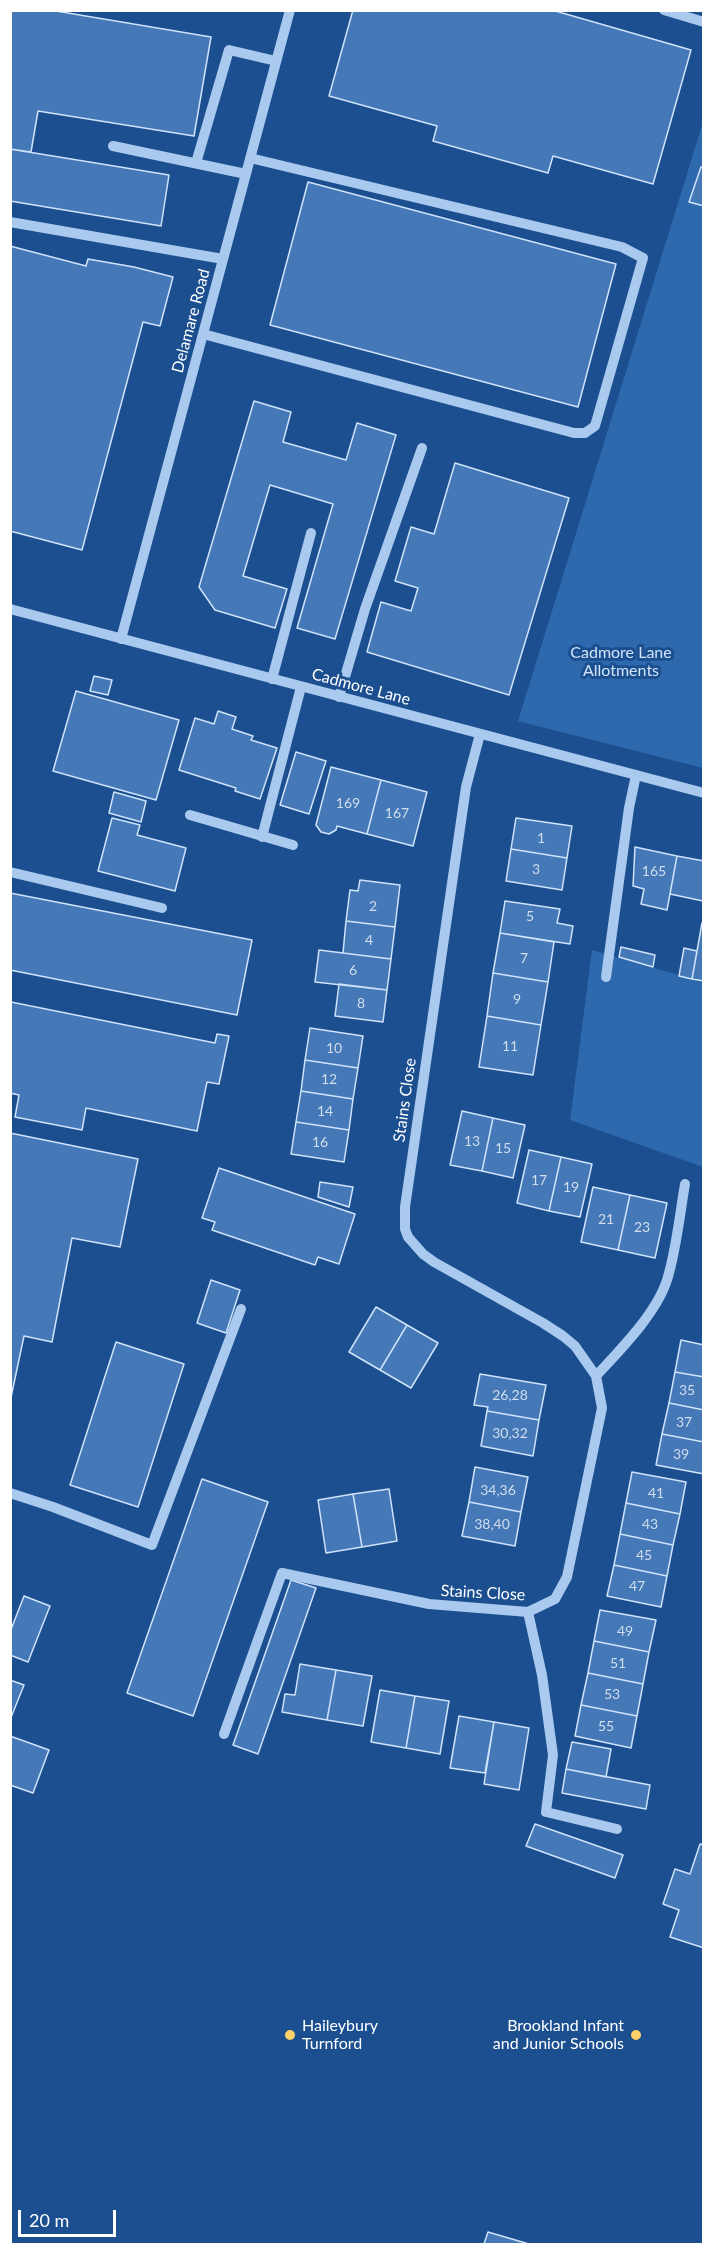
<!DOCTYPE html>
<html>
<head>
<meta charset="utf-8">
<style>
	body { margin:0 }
	#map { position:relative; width:714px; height:2255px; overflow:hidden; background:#1b4f8f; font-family:Lato,sans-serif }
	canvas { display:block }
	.frame { position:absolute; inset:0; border:12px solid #fff; pointer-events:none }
	.scale { position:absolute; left:18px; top:2210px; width:98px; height:27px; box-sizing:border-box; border:3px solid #fff; border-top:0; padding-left:8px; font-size:18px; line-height:21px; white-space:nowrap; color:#fff; -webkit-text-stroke:4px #1b4f8f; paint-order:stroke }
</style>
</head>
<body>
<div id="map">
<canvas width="714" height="2255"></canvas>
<div class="frame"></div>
<div class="scale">20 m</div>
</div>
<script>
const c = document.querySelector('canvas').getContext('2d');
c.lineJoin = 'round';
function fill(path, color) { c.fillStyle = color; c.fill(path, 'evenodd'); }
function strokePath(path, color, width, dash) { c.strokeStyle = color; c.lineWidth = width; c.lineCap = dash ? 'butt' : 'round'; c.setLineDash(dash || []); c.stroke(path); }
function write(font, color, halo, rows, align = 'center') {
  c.font = font + ' Lato,sans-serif'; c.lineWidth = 6; c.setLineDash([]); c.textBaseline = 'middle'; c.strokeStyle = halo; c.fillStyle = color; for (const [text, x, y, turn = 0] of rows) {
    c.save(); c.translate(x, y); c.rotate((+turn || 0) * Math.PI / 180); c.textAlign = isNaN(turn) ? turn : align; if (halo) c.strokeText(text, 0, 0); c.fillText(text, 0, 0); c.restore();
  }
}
const green = new Path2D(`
	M 703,122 L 703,768 L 518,721 Z
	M 592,950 L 703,982 L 703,1167 L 570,1120 Z`);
const building = new Path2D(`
	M 10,10 L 50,10 L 211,37 L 194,136 L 38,111 L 31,152 L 10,149 Z
	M 353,10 L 552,10 L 691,50 L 653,184 L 553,156 L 548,173 L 433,141 L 437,126 L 329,96 Z
	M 10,149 L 169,175 L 161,226 L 10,201 Z
	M 701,167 L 704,168 L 704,206 L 689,202 Z
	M 308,182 L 616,264 L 578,407 L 270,325 Z
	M 10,246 L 86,266 L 88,259 L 134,267 L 173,277 L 160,326 L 143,322 L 82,550 L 10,531 Z
	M 254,401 L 291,412 L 283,442 L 346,460 L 357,423 L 396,435 L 335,639 L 297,628 L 333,504 L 270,485 L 243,576 L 287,589 L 275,628 L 215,610 L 199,587 Z
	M 455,463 L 569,498 L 509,695 L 367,652 L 381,602 L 411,611 L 418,588 L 395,581 L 411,527 L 434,534 Z
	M 94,676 L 112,680 L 108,695 L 90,691 Z
	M 76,691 L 179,720 L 156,800 L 53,771 Z
	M 218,711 L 236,717 L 232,729 L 253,736 L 251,740 L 277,748 L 260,799 L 235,791 L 236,788 L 179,770 L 195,718 L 214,724 Z
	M 296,752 L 326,761 L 309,814 L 280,805 Z
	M 331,767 L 381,780 L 367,834 L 337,826 L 336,830 L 329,834 L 321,832 L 316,825 Z
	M 381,780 L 427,792 L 413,846 L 367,834 Z
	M 114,792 L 146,801 L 141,822 L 109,813 Z
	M 112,818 L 140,825 L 137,835 L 186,848 L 175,891 L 98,871 Z
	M 516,818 L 572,826 L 567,858 L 511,849 Z
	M 635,847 L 677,856 L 667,910 L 641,904 L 644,889 L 633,886 Z
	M 511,849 L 567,858 L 562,890 L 506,881 Z
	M 677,856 L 704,861 L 703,901 L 670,894 Z
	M 360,880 L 400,885 L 395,927 L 346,921 L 350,890 L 358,891 Z
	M 10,893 L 252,940 L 237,1015 L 10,970 Z
	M 505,901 L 560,909 L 557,923 L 573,926 L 570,944 L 500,933 Z
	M 346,921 L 395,927 L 391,959 L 343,953 Z
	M 702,923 L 704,923 L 704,981 L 692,979 Z
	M 500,933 L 554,942 L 548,982 L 493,973 Z
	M 621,947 L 655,955 L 653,967 L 619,957 Z
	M 684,948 L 697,951 L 692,979 L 679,976 Z
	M 319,950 L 391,959 L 387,990 L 315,982 Z
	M 493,973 L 548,982 L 541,1025 L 487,1016 Z
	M 339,984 L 387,990 L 383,1022 L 335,1016 Z
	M 11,1002 L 215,1043 L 217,1034 L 229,1036 L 219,1084 L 207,1082 L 197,1131 L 86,1108 L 82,1130 L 15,1117 L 19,1095 L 10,1093 Z
	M 487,1016 L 541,1025 L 533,1075 L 479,1067 Z
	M 310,1028 L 363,1036 L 358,1068 L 305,1060 Z
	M 305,1060 L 358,1068 L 353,1099 L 301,1091 Z
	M 301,1091 L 353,1099 L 349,1130 L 296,1122 Z
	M 462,1111 L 493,1118 L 482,1171 L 450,1165 Z
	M 493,1118 L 525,1125 L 513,1178 L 482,1171 Z
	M 296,1122 L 349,1130 L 344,1162 L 291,1154 Z
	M 10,1133 L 138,1159 L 120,1247 L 72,1238 L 52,1342 L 24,1336 L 10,1402 Z
	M 529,1150 L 561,1157 L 549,1211 L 517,1203 Z
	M 561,1157 L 592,1164 L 580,1217 L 549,1211 Z
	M 219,1168 L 355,1214 L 339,1264 L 318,1257 L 315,1265 L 212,1230 L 215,1222 L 202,1218 Z
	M 320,1182 L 353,1187 L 349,1207 L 318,1197 Z
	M 593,1187 L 630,1195 L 618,1250 L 581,1242 Z
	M 630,1195 L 667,1203 L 655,1258 L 618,1250 Z
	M 211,1280 L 240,1290 L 226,1333 L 197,1323 Z
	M 376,1307 L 407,1325 L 380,1370 L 349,1352 Z
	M 407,1325 L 438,1343 L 411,1388 L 380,1370 Z
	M 681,1340 L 704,1345 L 704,1377 L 675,1372 Z
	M 116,1342 L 184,1364 L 138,1507 L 70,1485 Z
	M 675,1372 L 704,1377 L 704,1410 L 669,1403 Z
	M 480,1374 L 546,1385 L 539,1420 L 487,1411 L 488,1407 L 474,1405 Z
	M 669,1403 L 704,1410 L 704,1442 L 662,1434 Z
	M 487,1411 L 539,1420 L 533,1456 L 481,1446 Z
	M 662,1434 L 704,1442 L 704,1474 L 656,1465 Z
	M 475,1467 L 528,1477 L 521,1512 L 469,1502 Z
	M 632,1472 L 686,1482 L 680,1514 L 626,1503 Z
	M 202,1479 L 268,1502 L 193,1716 L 127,1693 Z
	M 389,1489 L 397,1541 L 362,1547 L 353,1494 Z
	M 353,1494 L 362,1547 L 326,1553 L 318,1500 Z
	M 469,1502 L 521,1512 L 515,1546 L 462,1536 Z
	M 626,1503 L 680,1514 L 673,1545 L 620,1534 Z
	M 620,1534 L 673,1545 L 667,1576 L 614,1565 Z
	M 614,1565 L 667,1576 L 661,1607 L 607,1596 Z
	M 291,1580 L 316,1588 L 258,1754 L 233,1745 Z
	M 24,1596 L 50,1606 L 28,1662 L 10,1655 L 10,1632 Z
	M 600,1610 L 656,1620 L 649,1652 L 594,1641 Z
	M 594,1641 L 649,1652 L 643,1684 L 588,1673 Z
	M 300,1664 L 336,1670 L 327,1720 L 282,1712 L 285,1694 L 295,1695 Z
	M 336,1670 L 372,1676 L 363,1726 L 327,1720 Z
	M 588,1673 L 643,1684 L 637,1716 L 581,1705 Z
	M 10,1680 L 24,1685 L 10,1720 Z
	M 380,1690 L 415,1696 L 406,1748 L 371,1742 Z
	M 415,1696 L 449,1701 L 440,1754 L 406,1748 Z
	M 581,1705 L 637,1716 L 631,1748 L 575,1736 Z
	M 459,1716 L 494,1722 L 485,1773 L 450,1768 Z
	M 494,1722 L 529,1728 L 519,1790 L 484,1784 Z
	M 10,1736 L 49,1750 L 33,1793 L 10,1785 Z
	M 572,1742 L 611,1749 L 606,1777 L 566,1769 Z
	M 566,1769 L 650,1785 L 646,1809 L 562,1793 Z
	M 535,1824 L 623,1855 L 615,1878 L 526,1846 Z
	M 700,1844 L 704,1845 L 704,1948 L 670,1937 L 679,1910 L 663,1904 L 675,1869 L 690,1874 Z
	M 488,2232 L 529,2244 L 484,2244 Z`);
const minor = new Path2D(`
	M 664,10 L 704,22
	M 113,146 L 246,174
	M 196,163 L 229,50 L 276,61
	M 10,222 L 223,259
	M 203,334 L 574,433 L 585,433 L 595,426 L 643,258 L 622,247 L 250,158
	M 10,609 L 704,793
	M 121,639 L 290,10
	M 272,679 L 311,533
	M 339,697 L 365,609 L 422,448
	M 190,815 L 293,845
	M 262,837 L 301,687
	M 10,872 L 162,908
	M 606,977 L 629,808 L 636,775
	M 596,1376 C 620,1350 656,1314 667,1280 C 676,1252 680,1213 685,1184
	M 10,1493 L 53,1507 L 152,1545 L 241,1309
	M 528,1612 L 542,1675 L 553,1755 L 546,1812 L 617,1829
	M 224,1734 L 282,1573 L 429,1604 L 528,1612 L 555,1599 L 567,1577 L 602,1408 L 596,1376 L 575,1346 L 563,1336 L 543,1323 L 434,1262 L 423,1254 L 408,1237 L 405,1229 L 405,1207 L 466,787 L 480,734`);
const markers = [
	[290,2035,6,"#ffd166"],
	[636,2035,6,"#ffd166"]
];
const numberNames = [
	["169",348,803],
	["167",397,813],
	["1",541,838],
	["3",536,869],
	["165",654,871],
	["2",373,906],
	["5",530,916],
	["4",369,940],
	["7",524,958],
	["6",353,970],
	["9",517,999],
	["8",361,1003],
	["11",510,1046],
	["10",334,1048],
	["12",329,1079],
	["14",325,1111],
	["13",472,1141],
	["16",320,1142],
	["15",503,1148],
	["17",539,1180],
	["19",571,1187],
	["21",606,1219],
	["23",642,1227],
	["35",687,1390],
	["26,28",510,1395],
	["37",684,1422],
	["30,32",510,1433],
	["39",681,1454],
	["34,36",498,1490],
	["41",656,1493],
	["38,40",492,1524],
	["43",650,1524],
	["45",644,1555],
	["47",637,1586],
	["49",625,1631],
	["51",618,1663],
	["53",612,1694],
	["55",606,1726]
];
const streetNames = [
	["Delamare Road",191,321,-75],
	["Cadmore Lane",361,687,15],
	["Stains Close",405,1100,-82],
	["Stains Close",483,1593,3]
];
const parkNames = [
	["Cadmore Lane",621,653],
	["Allotments",621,671]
];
const poiNames = [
	["Haileybury",302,2026],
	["Turnford",302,2044],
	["Brookland Infant",624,2026,"right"],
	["and Junior Schools",624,2044,"right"]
];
fill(green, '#2e69ad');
fill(building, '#4478b7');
strokePath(building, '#cfe3fa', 1.5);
strokePath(minor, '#a9c9ee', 10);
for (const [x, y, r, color] of markers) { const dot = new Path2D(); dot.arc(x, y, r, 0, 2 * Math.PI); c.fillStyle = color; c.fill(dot); strokePath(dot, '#1b4f8f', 2); }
write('14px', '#d0dded', null, numberNames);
write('16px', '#fff', '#1b4f8f', streetNames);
write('16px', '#cfe3fa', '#1b4f8f', parkNames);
write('16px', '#fff', '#1b4f8f', poiNames, 'left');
</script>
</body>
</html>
